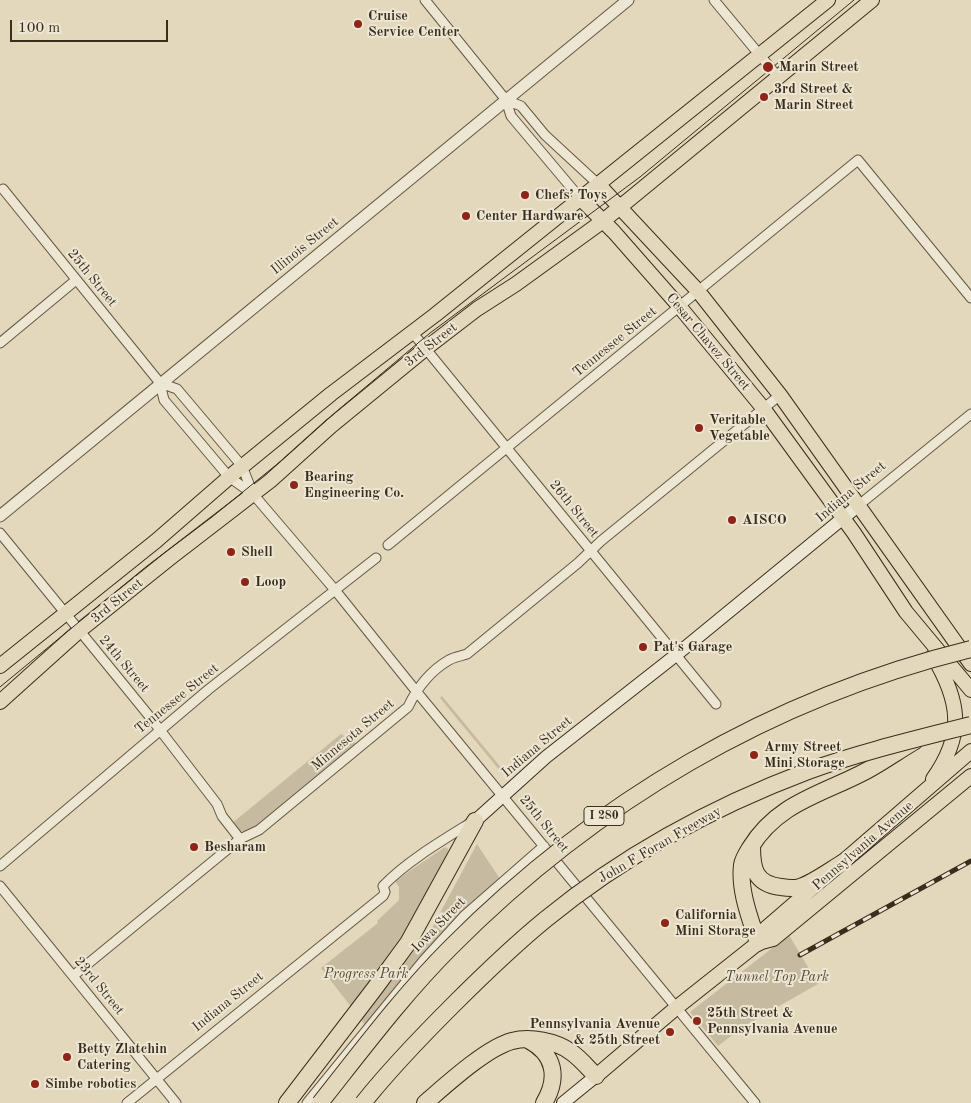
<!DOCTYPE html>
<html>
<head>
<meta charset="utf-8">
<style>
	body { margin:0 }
	#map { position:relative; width:971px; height:1103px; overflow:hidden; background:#e3d8bc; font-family:"Old Standard TT",serif }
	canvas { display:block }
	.scale { position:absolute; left:10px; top:20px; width:158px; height:22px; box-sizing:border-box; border:2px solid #3a2d1c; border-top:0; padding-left:6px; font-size:15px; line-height:18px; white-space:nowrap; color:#3a2d1c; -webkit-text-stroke:4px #ede6d3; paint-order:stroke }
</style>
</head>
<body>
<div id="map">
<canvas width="971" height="1103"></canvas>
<div class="scale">100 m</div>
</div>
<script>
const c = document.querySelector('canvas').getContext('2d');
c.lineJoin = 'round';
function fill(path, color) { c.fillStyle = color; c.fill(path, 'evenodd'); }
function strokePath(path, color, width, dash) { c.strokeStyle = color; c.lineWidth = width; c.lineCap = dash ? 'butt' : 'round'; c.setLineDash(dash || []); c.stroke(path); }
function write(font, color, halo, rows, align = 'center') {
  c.font = font + ' "Old Standard TT",serif'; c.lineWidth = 4; c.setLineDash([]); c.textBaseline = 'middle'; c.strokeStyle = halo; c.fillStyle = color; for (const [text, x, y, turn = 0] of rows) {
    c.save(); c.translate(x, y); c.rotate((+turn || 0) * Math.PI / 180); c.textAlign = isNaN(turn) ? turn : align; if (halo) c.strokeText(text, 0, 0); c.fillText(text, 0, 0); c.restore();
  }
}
const green = new Path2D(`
	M 442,696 L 503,770 L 501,772 L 440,698 Z
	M 341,734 L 357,744 L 256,829 L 247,832 L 235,830 L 231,824 Z
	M 477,844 L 502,882 L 419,960 L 365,1025 L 321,968 L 378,923 L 377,921 L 399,900 L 399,887 L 395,881 L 445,847 L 448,849 L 447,857 L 399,943 L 417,949 L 432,928 Z
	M 789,935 L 818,984 L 744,1026 L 718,1046 L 690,1012 Z`);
const minor = new Path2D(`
	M 425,0 L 506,100 L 511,116 L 580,198
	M 714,0 L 778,77
	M 506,100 L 521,106 L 545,135 L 598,184
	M 3,189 L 160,383 L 164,400 L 229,477 L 253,494
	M 412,332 L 716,704
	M 0,343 L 76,280
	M 160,383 L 177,389 L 242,466 L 253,494 L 335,590 L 416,691 L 755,1103
	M 859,505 L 971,414
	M 0,533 L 150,717 L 217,804 L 222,816 L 240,839
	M 388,545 L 858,160 L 971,298
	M 0,866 L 209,689 L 376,558
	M 0,886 L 176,1103
	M 73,976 L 240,839 L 259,830 L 408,707 C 417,688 430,671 449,660 C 454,657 461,656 467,654 L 578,563 L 601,541 L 780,395
	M 127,1103 L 383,896 L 385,892 L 383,886 C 407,861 443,840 472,822
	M 307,1103 L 423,961 L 464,916 L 544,846`);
const tertiary = new Path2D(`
	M 0,516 L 628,0`);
const secondary = new Path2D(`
	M 475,821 L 546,757 L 676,655 L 859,505
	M 563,1103 L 596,1076`);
const primary = new Path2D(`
	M 598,184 L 698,291 L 780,395 L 971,664
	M 580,198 L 614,232 L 679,306 L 763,408 L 854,533 L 906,612 L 971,690
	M 0,666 L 156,541 L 233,474 L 331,394 L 435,315 L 828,0
	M 0,702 L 79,631 L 170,558 L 270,481 L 331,426 L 425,349 L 477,309 L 516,284 L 603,221 L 872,0
	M 933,779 C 965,734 960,701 933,656
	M 758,943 L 773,939 L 971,776
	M 596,1076 L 676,1008 L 758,943 L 765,929 L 971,751`);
const motorway = new Path2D(`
	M 752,846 C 752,869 755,884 781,887 C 787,888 794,889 800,887 C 813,883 832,869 844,862
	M 758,943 C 750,918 739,891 742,865 C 743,859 747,853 750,848 C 778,802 823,794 866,771 C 883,762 898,751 915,741
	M 528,1040 C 555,1054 559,1078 544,1103
	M 287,1103 L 375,988 L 408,943 L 475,821
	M 425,1103 C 446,1085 486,1048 512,1041 C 530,1036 556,1041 571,1052 C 580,1058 588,1068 596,1076`);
const tram = new Path2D(`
	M 0,687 L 147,566 L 212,517 L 281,461 L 337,411 L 430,333 L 640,177 L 854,0`);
const rail = new Path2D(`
	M 800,955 L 971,861`);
const motorwayBridge = new Path2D(`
	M 320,1103 C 362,1050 403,995 451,947 C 595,802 771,698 971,649
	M 363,1103 C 390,1069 421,1037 452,1006 C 482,976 513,946 546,919 C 623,856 715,806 808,771 C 861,752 916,739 971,725`);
const markers = [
	[358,24,5,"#8f2418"],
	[768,67,6,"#8f2418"],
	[764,97,5,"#8f2418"],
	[525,195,5,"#8f2418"],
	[466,216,5,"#8f2418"],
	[699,428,5,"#8f2418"],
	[294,485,5,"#8f2418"],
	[732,520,5,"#8f2418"],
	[231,552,5,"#8f2418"],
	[245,582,5,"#8f2418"],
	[643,647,5,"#8f2418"],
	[754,755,5,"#8f2418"],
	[194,847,5,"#8f2418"],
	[665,923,5,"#8f2418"],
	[697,1021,5,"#8f2418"],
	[670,1032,5,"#8f2418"],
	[67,1057,5,"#8f2418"],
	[35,1084,5,"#8f2418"]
];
const shields = [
	[604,816,40]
];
const shieldNames = [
	["I 280",604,816]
];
const poiNames = [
	["Cruise",368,16],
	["Service Center",368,32],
	["Marin Street",779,67],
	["3rd Street &",774,89],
	["Marin Street",774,105],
	["Chefs’ Toys",535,195],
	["Center Hardware",476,216],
	["Veritable",709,420],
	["Vegetable",709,436],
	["Bearing",304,477],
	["Engineering Co.",304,493],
	["AISCO",742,520],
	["Shell",241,552],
	["Loop",255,582],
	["Pat's Garage",653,647],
	["Army Street",764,747],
	["Mini Storage",764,763],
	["Besharam",204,847],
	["California",675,915],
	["Mini Storage",675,931],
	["25th Street &",707,1013],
	["Pennsylvania Avenue",707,1029],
	["Pennsylvania Avenue",660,1024,"right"],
	["& 25th Street",660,1040,"right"],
	["Betty Zlatchin",77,1049],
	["Catering",77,1065],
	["Simbe robotics",45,1084]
];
const streetNames = [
	["Illinois Street",305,246,-39],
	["25th Street",92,278,51],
	["Tennessee Street",615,342,-39],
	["Cesar Chavez Street",708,342,50],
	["3rd Street",431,345,-38],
	["Indiana Street",851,492,-40],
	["26th Street",574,509,51],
	["3rd Street",117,601,-39],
	["24th Street",124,664,50],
	["Tennessee Street",177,699,-39],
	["Minnesota Street",353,735,-40],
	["Indiana Street",537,747,-40],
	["25th Street",544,824,51],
	["John F Foran Freeway",660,845,-30],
	["Pennsylvania Avenue",863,846,-41],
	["Iowa Street",439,925,-46],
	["23rd Street",99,986,51],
	["Indiana Street",228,1002,-39]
];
const parkNames = [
	["Progress Park",366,974],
	["Tunnel Top Park",777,977]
];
fill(green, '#c6bba1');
strokePath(minor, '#645844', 11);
strokePath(tertiary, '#645844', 13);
strokePath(secondary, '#3a2d1c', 14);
strokePath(primary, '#3a2d1c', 16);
strokePath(motorway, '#3a2d1c', 18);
strokePath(minor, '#ede6d3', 9);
strokePath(tertiary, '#ede6d3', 11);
strokePath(secondary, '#ede6d3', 12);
strokePath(primary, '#e3d8bc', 14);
strokePath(motorway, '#e3d8bc', 16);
strokePath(tram, '#3a2d1c', 1);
strokePath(rail, '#3a2d1c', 5);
strokePath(rail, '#ede6d3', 3, [9]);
strokePath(motorwayBridge, '#3a2d1c', 18, []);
strokePath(motorwayBridge, '#e3d8bc', 16);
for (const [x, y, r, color] of markers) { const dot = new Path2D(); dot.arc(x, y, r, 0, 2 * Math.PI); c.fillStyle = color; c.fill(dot); strokePath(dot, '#ede6d3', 2); }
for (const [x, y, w] of shields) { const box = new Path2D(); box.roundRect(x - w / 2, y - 9.5, w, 19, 4); c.fillStyle = '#ede6d3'; c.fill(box); strokePath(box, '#3a2d1c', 1); }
write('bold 12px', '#3a2d1c', null, shieldNames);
write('bold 14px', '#3a2d1c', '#ede6d3', poiNames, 'left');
write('14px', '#3a2d1c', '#ede6d3', streetNames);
write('italic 14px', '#564937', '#ede6d3', parkNames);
</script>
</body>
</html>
